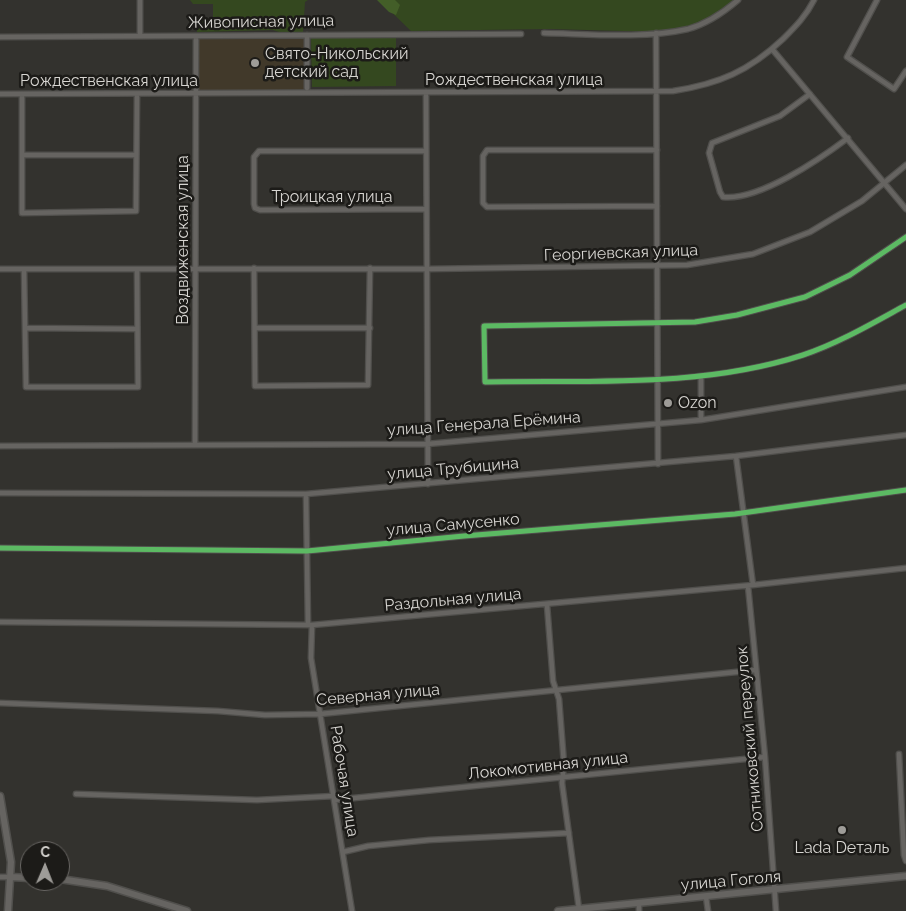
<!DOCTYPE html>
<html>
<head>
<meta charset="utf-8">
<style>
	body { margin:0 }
	#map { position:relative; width:906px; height:911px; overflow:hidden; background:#33322e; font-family:Raleway,sans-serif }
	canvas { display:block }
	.north { position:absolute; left:20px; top:841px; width:50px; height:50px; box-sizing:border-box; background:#1c1b18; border:1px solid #676562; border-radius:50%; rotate:1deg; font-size:14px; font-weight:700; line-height:20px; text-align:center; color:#d7d5d1 }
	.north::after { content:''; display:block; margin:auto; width:18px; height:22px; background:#9e9c98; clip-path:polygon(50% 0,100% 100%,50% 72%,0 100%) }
</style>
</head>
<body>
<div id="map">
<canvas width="906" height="911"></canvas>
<div class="north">С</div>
</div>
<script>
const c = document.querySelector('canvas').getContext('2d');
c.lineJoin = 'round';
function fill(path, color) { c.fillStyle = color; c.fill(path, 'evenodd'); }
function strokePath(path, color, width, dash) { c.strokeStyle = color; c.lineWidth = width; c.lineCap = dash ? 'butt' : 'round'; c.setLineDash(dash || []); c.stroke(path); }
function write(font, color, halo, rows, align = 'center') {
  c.font = font + ' Raleway,sans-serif'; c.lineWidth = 5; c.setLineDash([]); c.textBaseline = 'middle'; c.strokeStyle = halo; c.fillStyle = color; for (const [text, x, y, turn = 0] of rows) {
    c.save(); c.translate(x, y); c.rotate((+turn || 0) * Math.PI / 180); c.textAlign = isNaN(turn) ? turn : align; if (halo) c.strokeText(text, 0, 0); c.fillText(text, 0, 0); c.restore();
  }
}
const industrial = new Path2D(`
	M 304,37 L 305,90 L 198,91 L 198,38 Z`);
const green = new Path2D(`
	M 190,0 L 308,0 L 305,2 L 303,32 L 279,32 L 273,30 L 197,32 L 197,19 L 213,19 L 213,4 L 193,4 Z
	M 379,0 L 734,0 L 723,10 L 693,25 L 659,32 L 550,29 L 411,31 Z
	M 311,37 L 396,38 L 396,86 L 312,87 Z`);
const forest = new Path2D(`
	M 377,0 L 395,0 L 400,5 L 396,15 L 389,12 Z`);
const minor = new Path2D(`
	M 140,0 L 140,36
	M 877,0 L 847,57 L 894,89 L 906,71
	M 544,33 C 589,34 644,39 688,29 C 706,24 724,12 738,0
	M 656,33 L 658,464
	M 307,35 L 307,88
	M 0,37 L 521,34
	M 772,49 L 906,209
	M 426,92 L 428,484
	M 0,94 L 673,91 C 719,84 749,71 783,39 C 796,26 806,16 814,0
	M 22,94 L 22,213 L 136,211 L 137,94
	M 810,94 L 780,116 L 712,143 L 709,153 L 720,192 L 723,197 C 759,201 820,159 848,138
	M 22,155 L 136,155
	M 657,206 L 487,207 L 483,203 L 483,156 L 487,150 L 657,150
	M 426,209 L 260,210 L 255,208 L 254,204 L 254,157 L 259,151 L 426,151
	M 906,237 L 850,275 L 805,297 L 737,315 L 695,322 L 484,326 L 485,382 C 591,380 701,388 803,355 C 839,343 873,323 906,305
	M 254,268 L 255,386 L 368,385 L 370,268
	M 0,269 L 427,269 L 687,265 L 753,254 L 810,232 L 862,201 L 906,165
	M 24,269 L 26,387 L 138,387 L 137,270
	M 25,328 L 137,329
	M 255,328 L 370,328
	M 701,420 L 701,376
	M 195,445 L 196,36
	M 0,446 L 427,444 L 701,420 L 906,387
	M 736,456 L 753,585
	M 0,493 L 306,494 L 736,456 L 906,435
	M 306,494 L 308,625
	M 0,548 L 307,551 L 464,536 L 735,514 L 906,490
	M 748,586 L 765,757 L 776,911
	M 547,605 L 553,681 L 559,699 L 564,764 L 562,783 L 579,909
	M 0,622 L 312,625 L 753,585 L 906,568
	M 312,625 L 311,658 L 352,911
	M 0,703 L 218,711 L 265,715 L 320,714 L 756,670
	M 899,754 L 904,855 L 906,861
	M 76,794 L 257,800 L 334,796
	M 334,800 L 765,757
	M 343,852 L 368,846 L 429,840 L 569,833
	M 0,877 L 11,877
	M 706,897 L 708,911
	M 639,903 L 639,911`);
const secondary = new Path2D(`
	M 0,796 L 11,862 L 8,911
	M 11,877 L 30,878
	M 60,879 L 107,886 L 187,911
	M 558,911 L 906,876`);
const cycleway = new Path2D(`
	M 906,237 L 850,275 L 805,297 L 737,315 L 695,322 L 484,326 L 485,382 C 591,380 701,388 803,355 C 839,343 873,323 906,305
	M 0,548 L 307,551 L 464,536 L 735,514 L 906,490`);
const markers = [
	[255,63,5,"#9e9c98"],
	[668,403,5,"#9e9c98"],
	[842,830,5,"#9e9c98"]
];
const streetNames = [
	["Живописная улица",261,22,-1],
	["Рождественская улица",514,80],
	["Рождественская улица",109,81],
	["Троицкая улица",332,197],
	["Воздвиженская улица",183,240,-90],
	["Георгиевская улица",621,253,-2],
	["улица Генерала Ерёмина",484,424,-4],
	["улица Трубицина",453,469,-5],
	["улица Самусенко",453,525,-5],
	["Раздольная улица",453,600,-5],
	["Северная улица",378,695,-5],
	["Сотниковский переулок",750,739,-95],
	["Локомотивная улица",548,766,-6],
	["Рабочая улица",344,781,81],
	["улица Гоголя",731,881,-5]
];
const poiNames = [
	["Свято-Никольский",265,54],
	["детский сад",265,72],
	["Ozon",678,403],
	["Lada Dеталь",842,848,"center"]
];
fill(industrial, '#41392a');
fill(green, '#34481f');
fill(forest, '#435e28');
strokePath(minor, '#504f4c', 7);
strokePath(secondary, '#504f4c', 9);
strokePath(minor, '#666461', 4.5);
strokePath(secondary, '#666461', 6);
strokePath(cycleway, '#5cba63', 5);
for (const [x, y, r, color] of markers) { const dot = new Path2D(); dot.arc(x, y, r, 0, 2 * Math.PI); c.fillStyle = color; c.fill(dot); strokePath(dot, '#1c1b18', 2); }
write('16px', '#d7d5d1', '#1c1b18', streetNames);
write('16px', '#d7d5d1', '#1c1b18', poiNames, 'left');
</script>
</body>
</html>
